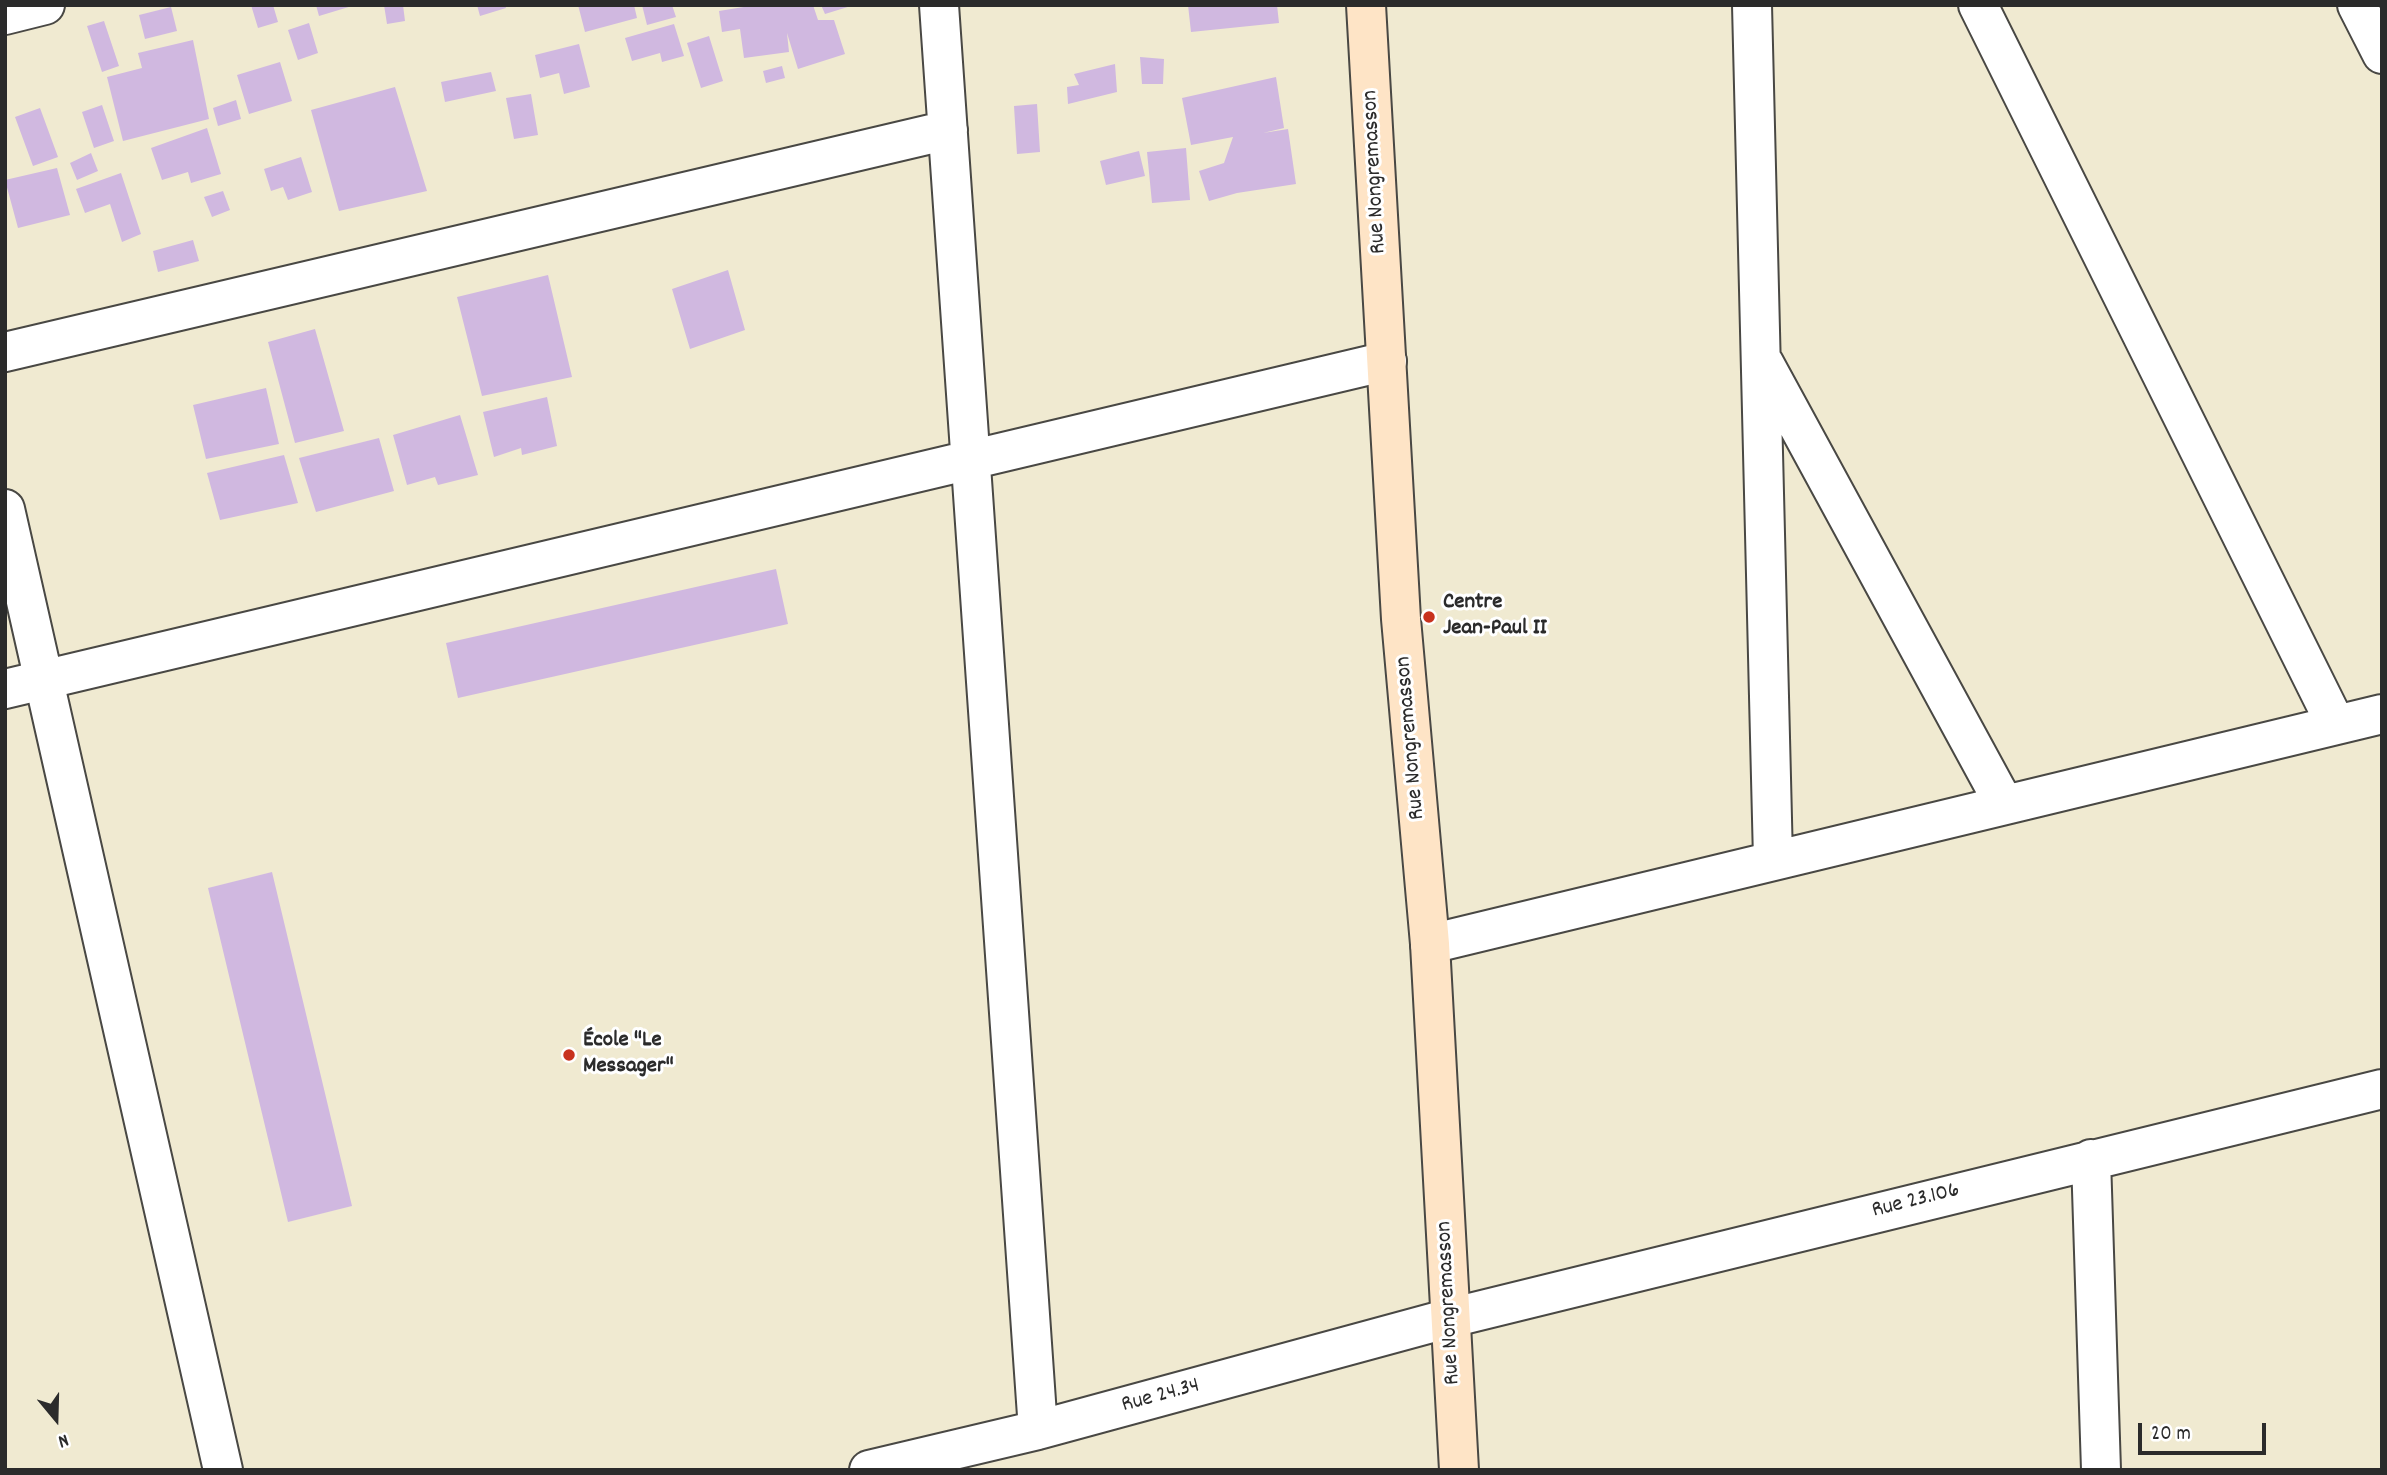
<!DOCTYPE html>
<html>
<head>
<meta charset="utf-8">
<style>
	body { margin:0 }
	#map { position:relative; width:2387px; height:1475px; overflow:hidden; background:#f0ead1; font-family:Dekko,sans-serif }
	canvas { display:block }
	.frame { position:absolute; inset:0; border:7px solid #2b2b2b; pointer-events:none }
	.north { position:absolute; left:21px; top:1384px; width:70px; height:70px; -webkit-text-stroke:5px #fff; paint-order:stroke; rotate:161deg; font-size:19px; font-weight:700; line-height:28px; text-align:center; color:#2b2b2b }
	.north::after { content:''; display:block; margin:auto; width:24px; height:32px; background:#2b2b2b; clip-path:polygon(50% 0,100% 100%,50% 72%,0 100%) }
	.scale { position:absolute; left:2138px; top:1423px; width:128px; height:32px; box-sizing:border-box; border:4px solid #2b2b2b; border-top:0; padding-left:9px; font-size:21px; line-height:24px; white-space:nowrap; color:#2b2b2b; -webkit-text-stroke:5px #fff; paint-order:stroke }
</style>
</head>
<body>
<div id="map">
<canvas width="2387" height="1475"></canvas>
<div class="frame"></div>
<div class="north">N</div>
<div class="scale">20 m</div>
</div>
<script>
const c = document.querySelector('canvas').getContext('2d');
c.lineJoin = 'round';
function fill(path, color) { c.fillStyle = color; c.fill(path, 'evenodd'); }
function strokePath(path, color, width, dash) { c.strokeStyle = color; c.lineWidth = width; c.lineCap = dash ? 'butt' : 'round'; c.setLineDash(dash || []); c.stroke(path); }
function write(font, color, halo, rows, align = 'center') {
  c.font = font + ' Dekko,sans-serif'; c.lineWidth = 6; c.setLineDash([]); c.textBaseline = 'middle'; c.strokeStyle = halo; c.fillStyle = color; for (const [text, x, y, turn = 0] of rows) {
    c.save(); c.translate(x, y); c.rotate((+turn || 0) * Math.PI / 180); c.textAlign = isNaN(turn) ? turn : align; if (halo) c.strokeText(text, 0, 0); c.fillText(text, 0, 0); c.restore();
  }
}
const building = new Path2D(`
	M 251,5 L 273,5 L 278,22 L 258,28 Z
	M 316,5 L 351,5 L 352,6 L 319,16 Z
	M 384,5 L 403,5 L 405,21 L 387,24 Z
	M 477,5 L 505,5 L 506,8 L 480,16 Z
	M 578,5 L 634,5 L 637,18 L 585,32 Z
	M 642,5 L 672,5 L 676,17 L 647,25 Z
	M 756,5 L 813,5 L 818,20 L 834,20 L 845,54 L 798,69 L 787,33 L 789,52 L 744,58 L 740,29 L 722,32 L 719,11 Z
	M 821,5 L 851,5 L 851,6 L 825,14 Z
	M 1188,5 L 1277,5 L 1279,23 L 1191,32 Z
	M 171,7 L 177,31 L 145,39 L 139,15 Z
	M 104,21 L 119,66 L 102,72 L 87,26 Z
	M 309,23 L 318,53 L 298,60 L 288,30 Z
	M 674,24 L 684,56 L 662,62 L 660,53 L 632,61 L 625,38 Z
	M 709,36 L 723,81 L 701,88 L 687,43 Z
	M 193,40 L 209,119 L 123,141 L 107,77 L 142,68 L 138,53 Z
	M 579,44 L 590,87 L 564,94 L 559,73 L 540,78 L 535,55 Z
	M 1140,57 L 1164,59 L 1163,84 L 1142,84 Z
	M 280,62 L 292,101 L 249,114 L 237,75 Z
	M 1115,64 L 1117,92 L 1068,104 L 1067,87 L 1079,85 L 1074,74 Z
	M 782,66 L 785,78 L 766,83 L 763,71 Z
	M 491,72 L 496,91 L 445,102 L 441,82 Z
	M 1276,77 L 1284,128 L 1263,133 L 1288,129 L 1296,184 L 1237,193 L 1209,201 L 1199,171 L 1224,163 L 1233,137 L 1191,145 L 1182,98 Z
	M 395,87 L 427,191 L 339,211 L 311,110 Z
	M 531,94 L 538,135 L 514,139 L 506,98 Z
	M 236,100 L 241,119 L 218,126 L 213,108 Z
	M 1037,104 L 1040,152 L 1017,154 L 1014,106 Z
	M 102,105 L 114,141 L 94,148 L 82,112 Z
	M 40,108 L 58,157 L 33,166 L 15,117 Z
	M 207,128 L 221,174 L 191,183 L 188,172 L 162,180 L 151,148 Z
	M 1186,148 L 1190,200 L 1152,203 L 1147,152 Z
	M 1139,151 L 1145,176 L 1106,185 L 1100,161 Z
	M 91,153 L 98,171 L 77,180 L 70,163 Z
	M 301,157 L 312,192 L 288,200 L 283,187 L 271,191 L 264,169 Z
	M 57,168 L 70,215 L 18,228 L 5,180 Z
	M 121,173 L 141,234 L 122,242 L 110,204 L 85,213 L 76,189 Z
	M 223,191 L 230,210 L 212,217 L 204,197 Z
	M 193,240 L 199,261 L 158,272 L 153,251 Z
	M 728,270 L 745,330 L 690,349 L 672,289 Z
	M 548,275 L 572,377 L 482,396 L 457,297 Z
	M 315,329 L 344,431 L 295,443 L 268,342 Z
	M 266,388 L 279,444 L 206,459 L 193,405 Z
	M 547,397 L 557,446 L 522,455 L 521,448 L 494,457 L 483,412 Z
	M 460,415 L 478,475 L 438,485 L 435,477 L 407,485 L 393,435 Z
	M 379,438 L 394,491 L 316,512 L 299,458 Z
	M 284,455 L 298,503 L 220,520 L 207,473 Z
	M 776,569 L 788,624 L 458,698 L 446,643 Z
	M 272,872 L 352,1206 L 288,1222 L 208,888 Z`);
const street = new Path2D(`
	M 939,5 L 1038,1430
	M 1752,5 L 1773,859
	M 1978,5 L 2336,725
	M 2357,5 L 2382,54
	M 5,15 L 45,5
	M 5,352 L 948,130
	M 1764,363 L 2004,804
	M 5,509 L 223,1470
	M 5,689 L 1387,361
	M 1430,944 L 2382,714
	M 2091,1159 L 2101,1470
	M 869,1470 L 1038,1430 L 1450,1318 L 2382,1089`);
const secondary = new Path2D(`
	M 1366,5 L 1401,619 L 1430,944 L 1459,1470`);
const markers = [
	[1429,617,7,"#c8321e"],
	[569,1055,7,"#c8321e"]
];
const streetNames = [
	["Rue Nongremasson",1376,172,-93],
	["Rue Nongremasson",1412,738,-95],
	["Rue 23.106",1916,1202,-14],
	["Rue Nongremasson",1450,1303,-93],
	["Rue 24.34",1161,1397,-15]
];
const poiNames = [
	["Centre",1443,604],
	["Jean-Paul II",1443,630],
	["École \"Le",583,1042],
	["Messager\"",583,1068]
];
fill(building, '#d0b8e0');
strokePath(street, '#494844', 42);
strokePath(secondary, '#494844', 42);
strokePath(street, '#fff', 38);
strokePath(secondary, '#fee4c6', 38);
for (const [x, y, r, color] of markers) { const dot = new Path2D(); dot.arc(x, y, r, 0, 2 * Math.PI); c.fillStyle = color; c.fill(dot); strokePath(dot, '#fff', 2.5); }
write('23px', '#2b2b2b', '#fff', streetNames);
write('bold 23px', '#2b2b2b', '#fff', poiNames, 'left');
</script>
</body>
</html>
